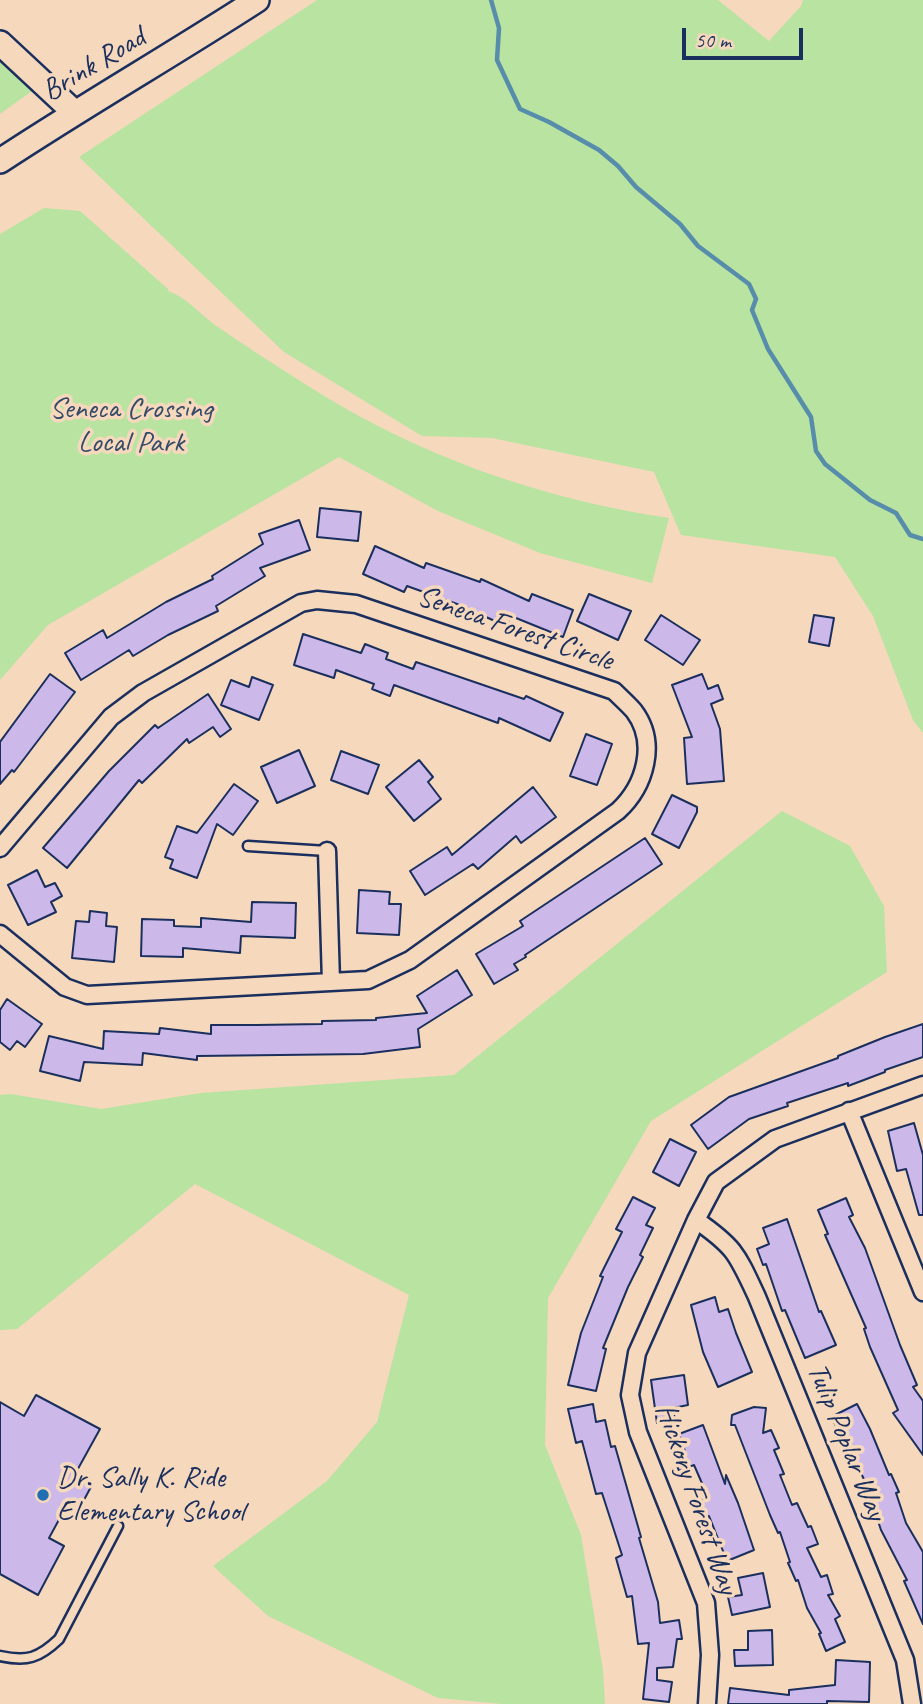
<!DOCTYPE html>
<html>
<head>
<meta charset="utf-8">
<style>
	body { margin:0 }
	#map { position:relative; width:923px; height:1704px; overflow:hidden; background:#f6d8bc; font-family:Caveat,sans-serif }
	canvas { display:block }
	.scale { position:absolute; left:682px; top:28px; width:121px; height:32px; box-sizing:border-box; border:4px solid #1b2f5e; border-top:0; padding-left:9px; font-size:21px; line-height:24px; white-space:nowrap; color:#1b2f5e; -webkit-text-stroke:5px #f6d8bc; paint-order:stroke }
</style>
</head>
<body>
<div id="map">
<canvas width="923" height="1704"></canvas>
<div class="scale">50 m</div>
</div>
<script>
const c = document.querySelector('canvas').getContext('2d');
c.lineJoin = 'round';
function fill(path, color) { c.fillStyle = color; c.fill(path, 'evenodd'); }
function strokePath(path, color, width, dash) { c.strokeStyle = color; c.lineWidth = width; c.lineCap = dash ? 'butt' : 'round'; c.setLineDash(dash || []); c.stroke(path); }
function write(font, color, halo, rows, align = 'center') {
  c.font = font + ' Caveat,sans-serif'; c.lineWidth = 7; c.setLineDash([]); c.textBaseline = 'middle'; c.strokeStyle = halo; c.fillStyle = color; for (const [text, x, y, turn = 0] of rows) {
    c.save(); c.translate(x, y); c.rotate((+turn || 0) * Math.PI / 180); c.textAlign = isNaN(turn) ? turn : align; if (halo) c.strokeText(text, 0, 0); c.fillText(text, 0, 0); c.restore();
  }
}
const green = new Path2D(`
	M 317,0 L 718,0 L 769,41 L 801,6 L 803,0 L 923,0 L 923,733 L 913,720 L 873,616 L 835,557 L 681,535 L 654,472 L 492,438 L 422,436 L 284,352 L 79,157 Z
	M 0,43 L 43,83 L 0,114 Z
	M 44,208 L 80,211 L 168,289 L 168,291 C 185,296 200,314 215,325 C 245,346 277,366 308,386 C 418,456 541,499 669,518 L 652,583 L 540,553 L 438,511 L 339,457 L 48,625 L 0,680 L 0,234 Z
	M 782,811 L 850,846 L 884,906 L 887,972 L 651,1121 L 548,1298 L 545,1445 L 581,1535 L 603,1670 L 605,1704 L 502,1704 L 438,1698 L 268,1616 L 213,1566 L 327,1481 L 377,1422 L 409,1295 L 195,1184 L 17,1329 L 0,1330 L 0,1095 L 11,1094 L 101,1109 L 201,1093 L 454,1075 Z`);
const stream = new Path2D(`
	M 491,0 L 499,28 L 497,60 L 520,109 L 549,122 L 599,150 L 618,166 L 636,187 L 680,224 L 698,246 L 749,284 L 756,299 L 752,310 L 768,349 L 811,417 L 816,451 L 825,464 L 870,500 L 896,513 L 910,535 L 923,539`);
const building = new Path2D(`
	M 320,508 L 361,512 L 358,541 L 317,537 Z
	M 299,520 L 310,550 L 260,568 L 265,576 L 216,606 L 218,611 L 168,635 L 133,656 L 129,650 L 81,680 L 65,653 L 103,630 L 107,638 L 166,602 L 213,579 L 212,576 L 263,544 L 259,534 Z
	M 375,546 L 424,568 L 426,563 L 480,582 L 481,579 L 529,601 L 532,594 L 573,610 L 563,637 L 511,616 L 506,626 L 457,604 L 407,586 L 404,592 L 363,574 Z
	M 589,594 L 631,611 L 618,640 L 577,621 Z
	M 661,615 L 700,640 L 683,665 L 645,640 Z
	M 814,615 L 834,618 L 829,646 L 809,642 Z
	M 303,634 L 361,653 L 365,644 L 388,653 L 386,659 L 413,669 L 416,662 L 524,699 L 526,696 L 563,713 L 550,741 L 499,718 L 498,723 L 394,685 L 390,696 L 372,689 L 374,684 L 336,670 L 334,678 L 294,665 Z
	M 50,674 L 75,692 L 14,772 L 12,770 L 0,784 L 0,742 Z
	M 702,674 L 708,689 L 718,685 L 723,699 L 711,704 L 720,729 L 724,781 L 687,784 L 684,738 L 692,737 L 672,685 Z
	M 252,677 L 273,685 L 259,720 L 221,705 L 231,680 L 249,687 Z
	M 208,694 L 231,729 L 220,737 L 213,727 L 189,743 L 187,739 L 142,783 L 139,780 L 67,868 L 43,848 L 109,771 L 155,725 L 158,728 Z
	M 586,734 L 612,744 L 597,785 L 570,776 Z
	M 299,750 L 315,786 L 277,803 L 261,767 Z
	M 341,751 L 379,765 L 368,794 L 331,780 Z
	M 419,760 L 433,777 L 428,782 L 441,799 L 414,821 L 386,787 Z
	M 234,784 L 258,801 L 233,835 L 217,824 L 197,878 L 170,868 L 173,860 L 165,857 L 177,826 L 197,833 Z
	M 533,787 L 556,817 L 521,843 L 516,836 L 478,869 L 473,864 L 425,895 L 410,871 L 447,847 L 452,855 Z
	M 672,795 L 697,807 L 697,812 L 679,848 L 652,834 Z
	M 645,838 L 662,864 L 525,955 L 526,957 L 514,964 L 518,970 L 494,984 L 476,954 L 523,926 L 520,921 Z
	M 37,870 L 45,887 L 55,883 L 62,896 L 51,902 L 56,912 L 28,925 L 8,885 Z
	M 359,890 L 390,892 L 389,904 L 401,904 L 399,935 L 357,933 Z
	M 252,902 L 296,903 L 295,938 L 241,936 L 240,953 L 183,948 L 183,957 L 141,956 L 142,919 L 174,920 L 174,926 L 201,927 L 201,918 L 251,922 Z
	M 90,911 L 107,913 L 106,926 L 117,927 L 114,962 L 72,958 L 76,921 L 89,922 Z
	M 457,970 L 472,995 L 418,1029 L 420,1047 L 363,1054 L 197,1056 L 197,1060 L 143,1053 L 142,1065 L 84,1062 L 80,1081 L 40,1071 L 49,1036 L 103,1049 L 104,1031 L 159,1034 L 160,1028 L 211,1034 L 211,1025 L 256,1025 L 322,1024 L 322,1021 L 376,1020 L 376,1018 L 427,1013 L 417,996 Z
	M 7,999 L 42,1024 L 25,1047 L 17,1041 L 10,1050 L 0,1042 L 0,1010 Z
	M 923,1024 L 923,1057 L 885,1070 L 885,1072 L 848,1086 L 848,1083 L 787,1103 L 788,1106 L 749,1119 L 708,1149 L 691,1125 L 729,1097 L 838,1058 L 838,1056 L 885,1037 Z
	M 914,1123 L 923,1155 L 923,1215 L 919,1215 L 906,1169 L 897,1171 L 888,1131 Z
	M 670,1139 L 696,1152 L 679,1186 L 653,1172 Z
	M 633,1197 L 655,1208 L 646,1225 L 653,1228 L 640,1255 L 643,1257 L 628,1287 L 603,1348 L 606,1349 L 596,1391 L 568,1385 L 581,1333 L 603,1277 L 600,1276 L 622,1232 L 616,1229 Z
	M 846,1198 L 853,1215 L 849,1217 L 865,1248 L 900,1345 L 917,1385 L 913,1387 L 923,1401 L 923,1455 L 893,1413 L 898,1410 L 870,1347 L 864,1329 L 866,1328 L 825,1235 L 828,1234 L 818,1210 Z
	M 787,1219 L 819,1312 L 821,1311 L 836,1345 L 805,1358 L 785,1310 L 782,1311 L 766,1264 L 763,1265 L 757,1249 L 769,1244 L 763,1228 Z
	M 715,1297 L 719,1312 L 728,1309 L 736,1333 L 752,1372 L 718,1387 L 703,1352 L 691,1305 Z
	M 684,1375 L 688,1405 L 673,1408 L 675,1420 L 657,1423 L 651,1380 Z
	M 36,1395 L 100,1429 L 74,1476 L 92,1485 L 78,1511 L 67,1505 L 49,1538 L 64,1546 L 38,1595 L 0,1574 L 0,1402 L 24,1416 Z
	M 593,1404 L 596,1422 L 605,1420 L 611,1447 L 615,1446 L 641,1537 L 639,1538 L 658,1602 L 660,1623 L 679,1620 L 682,1639 L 677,1639 L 673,1667 L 657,1668 L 657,1680 L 672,1682 L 669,1702 L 643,1699 L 649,1643 L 638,1644 L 632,1596 L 627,1597 L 616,1558 L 622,1555 L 602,1493 L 596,1494 L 582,1441 L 576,1443 L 568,1409 Z
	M 857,1404 L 870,1429 L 889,1475 L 891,1474 L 899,1492 L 896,1493 L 906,1523 L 923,1552 L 923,1624 L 904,1581 L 907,1580 L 881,1530 L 874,1509 L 877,1508 L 856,1462 L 846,1432 L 841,1435 L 831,1417 Z
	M 754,1407 L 766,1408 L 763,1433 L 771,1430 L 779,1448 L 774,1450 L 784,1474 L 780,1475 L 792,1505 L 797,1503 L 808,1527 L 811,1526 L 818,1544 L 807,1548 L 821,1577 L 827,1575 L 833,1594 L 828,1595 L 840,1616 L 835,1619 L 845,1642 L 826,1651 L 819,1634 L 821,1633 L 807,1608 L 798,1580 L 796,1581 L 788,1563 L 790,1562 L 780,1532 L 778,1533 L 770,1515 L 735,1425 L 731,1425 L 732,1415 Z
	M 703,1425 L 725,1484 L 726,1475 L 738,1503 L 754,1550 L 727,1561 L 709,1516 L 702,1519 L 695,1503 L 708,1497 L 694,1465 L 679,1471 L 673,1455 L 685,1451 L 679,1434 Z
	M 763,1573 L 770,1607 L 732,1615 L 728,1597 L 742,1595 L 738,1578 Z
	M 772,1630 L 773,1665 L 735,1666 L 734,1650 L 748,1650 L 748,1631 Z
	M 836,1660 L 870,1662 L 869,1702 L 827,1701 L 827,1704 L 728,1704 L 730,1688 L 789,1695 L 789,1690 L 835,1685 Z`);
const lane = new Path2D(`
	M 248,846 L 327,851
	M 0,1656 C 27,1662 39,1658 59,1639 L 118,1526`);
const street = new Path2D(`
	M 0,848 L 111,717 L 143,693 L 301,603 L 317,600 L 356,604 L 614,691 C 621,698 628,704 634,711 C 658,743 645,786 618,811 L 410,960 L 368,980 L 87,995 L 65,987 L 0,934
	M 327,851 L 331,982
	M 849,1111 L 923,1292
	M 696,1220 C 735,1247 737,1254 757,1297 L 905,1660 L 912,1704
	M 707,1704 L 710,1655 L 706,1603 L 638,1432 L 630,1395 L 637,1353 L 696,1220 L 716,1182 L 775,1139 L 923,1085`);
const secondary = new Path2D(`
	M 0,43 L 74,112
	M 0,161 C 85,105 172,55 257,0`);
const markers = [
	[43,1495,7,"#1f6fb2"]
];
const streetNames = [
	["Brink Road",94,65,-31],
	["Seneca Forest Circle",515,629,19],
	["Tulip Poplar Way",846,1442,68],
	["Hickory Forest Way",696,1499,71]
];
const parkNames = [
	["Seneca Crossing",131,409],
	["Local Park",131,443]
];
const poiNames = [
	["Dr. Sally K. Ride",57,1478],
	["Elementary School",57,1512]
];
fill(green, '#b8e3a1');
strokePath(stream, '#578dab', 4.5);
fill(building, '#ccb9ea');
strokePath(building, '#1b2f5e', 2);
strokePath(lane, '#1b2f5e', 13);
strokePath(street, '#1b2f5e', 21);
strokePath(secondary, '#1b2f5e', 28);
strokePath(lane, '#f6d8bc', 8);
strokePath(street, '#f6d8bc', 16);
strokePath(secondary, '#f6d8bc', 23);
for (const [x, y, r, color] of markers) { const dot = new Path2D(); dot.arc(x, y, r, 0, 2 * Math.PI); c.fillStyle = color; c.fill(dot); strokePath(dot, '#f6d8bc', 2.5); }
write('30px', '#1b2f5e', '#f6d8bc', streetNames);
write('30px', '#334a68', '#f6d8bc', parkNames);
write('30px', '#1b2f5e', '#f6d8bc', poiNames, 'left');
</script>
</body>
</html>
